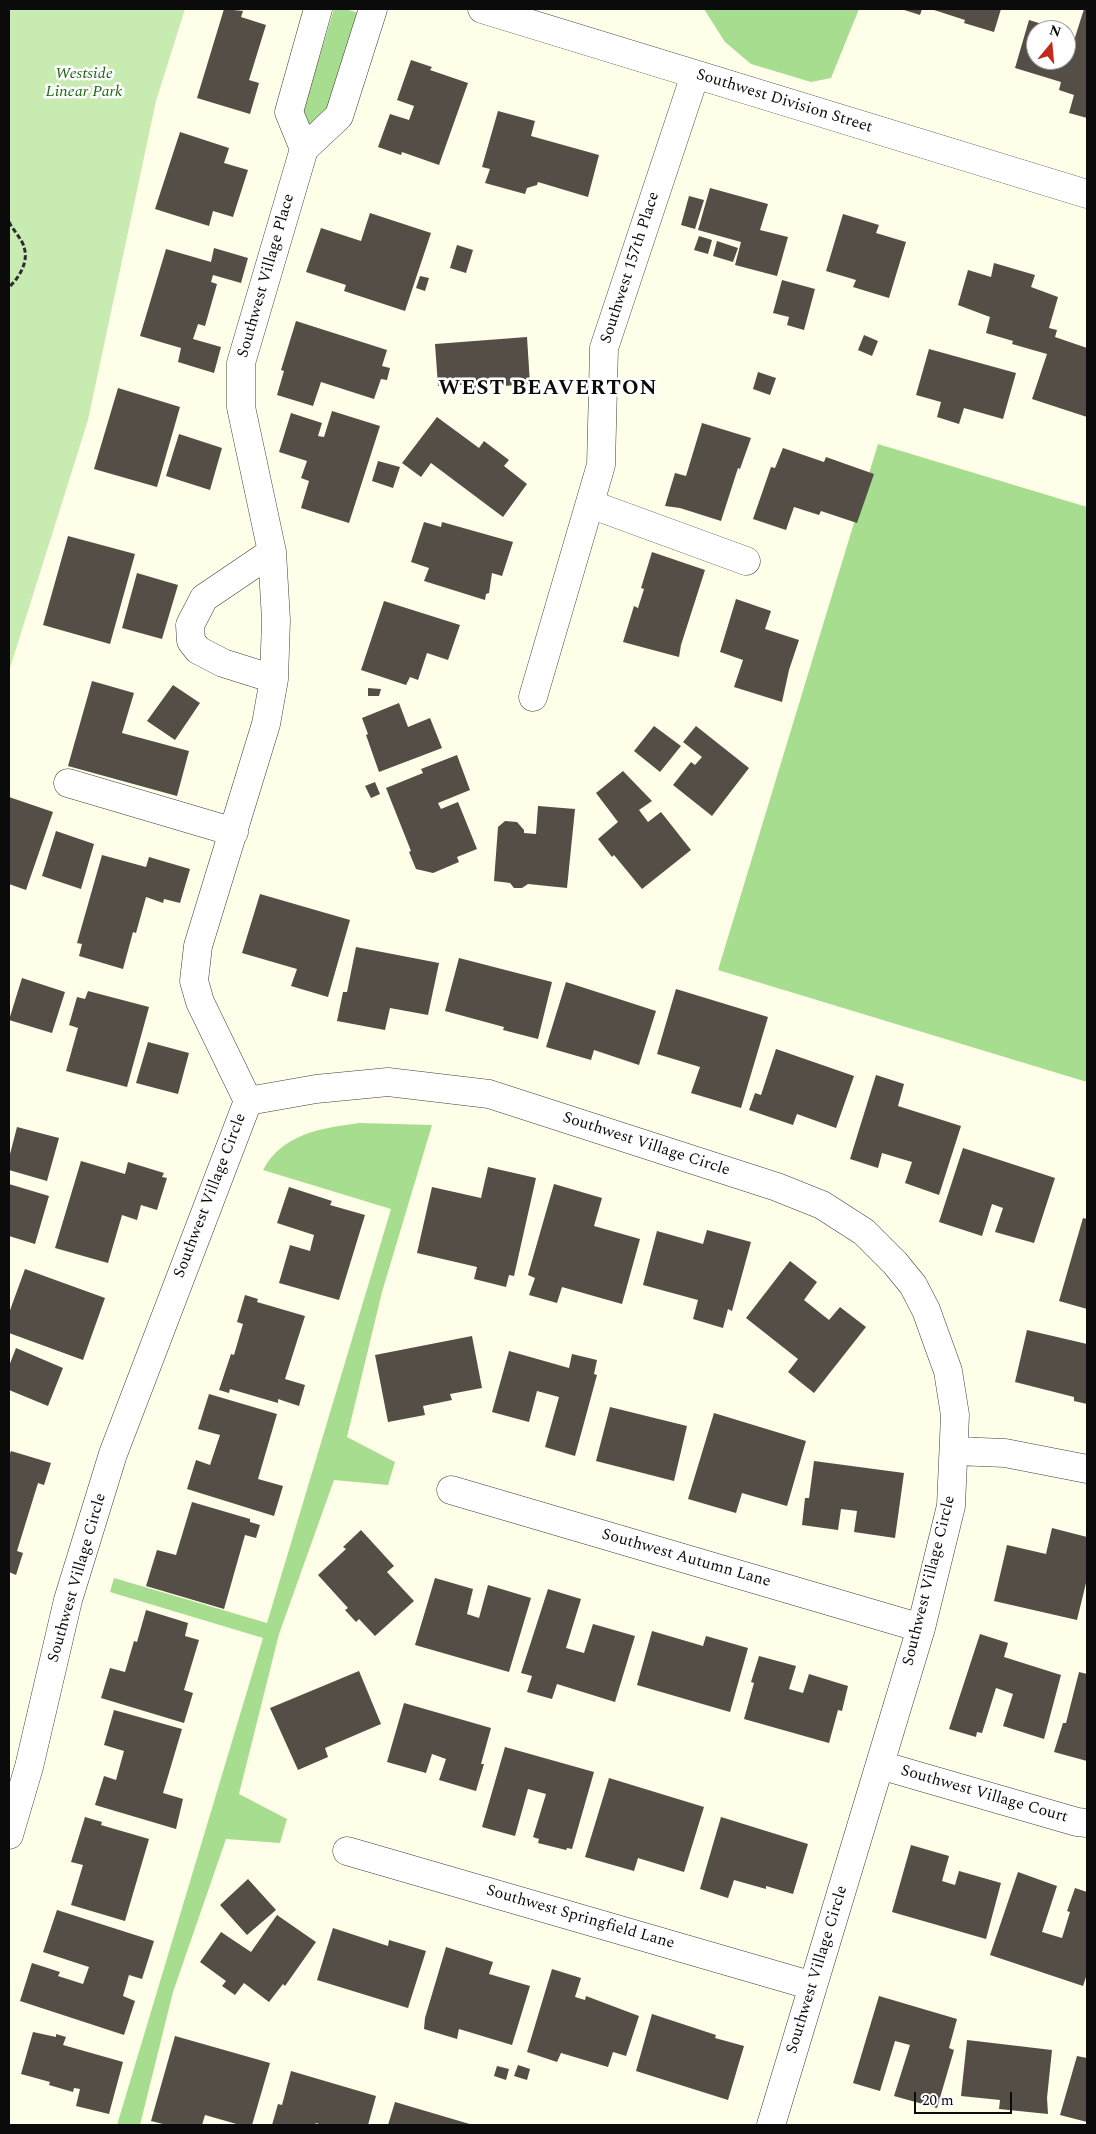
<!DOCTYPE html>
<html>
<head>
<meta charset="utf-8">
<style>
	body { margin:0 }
	#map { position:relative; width:1096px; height:2134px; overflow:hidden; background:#fffee9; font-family:Spectral,serif }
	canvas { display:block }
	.frame { position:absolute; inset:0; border:10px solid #0b0b0b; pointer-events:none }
	.north { position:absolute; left:1026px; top:20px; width:50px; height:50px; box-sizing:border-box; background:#fff; border:1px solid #9d9d9d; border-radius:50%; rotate:17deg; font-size:14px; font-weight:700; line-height:20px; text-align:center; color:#0b0b0b }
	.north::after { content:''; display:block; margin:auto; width:18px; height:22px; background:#c22b1c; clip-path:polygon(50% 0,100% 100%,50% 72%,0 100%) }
	.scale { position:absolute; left:914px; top:2092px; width:98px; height:22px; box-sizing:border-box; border:2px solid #0b0b0b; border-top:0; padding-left:6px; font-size:15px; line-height:18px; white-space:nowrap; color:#0b0b0b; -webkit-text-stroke:4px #fff; paint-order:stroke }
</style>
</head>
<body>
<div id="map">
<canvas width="1096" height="2134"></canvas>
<div class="frame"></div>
<div class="north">N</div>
<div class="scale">20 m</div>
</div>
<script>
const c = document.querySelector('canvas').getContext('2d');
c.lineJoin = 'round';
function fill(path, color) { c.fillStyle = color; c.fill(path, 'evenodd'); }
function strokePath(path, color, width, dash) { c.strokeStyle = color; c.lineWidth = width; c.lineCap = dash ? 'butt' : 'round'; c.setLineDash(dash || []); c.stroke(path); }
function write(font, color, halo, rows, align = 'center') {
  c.font = font + ' Spectral,serif'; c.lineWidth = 5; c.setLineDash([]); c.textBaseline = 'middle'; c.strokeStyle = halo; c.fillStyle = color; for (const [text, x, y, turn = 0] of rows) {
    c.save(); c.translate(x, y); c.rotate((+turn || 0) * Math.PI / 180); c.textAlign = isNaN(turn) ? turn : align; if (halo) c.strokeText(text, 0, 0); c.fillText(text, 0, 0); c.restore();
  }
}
const green = new Path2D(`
	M 9,9 L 185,9 L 156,101 L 88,420 L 9,671 Z`);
const forest = new Path2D(`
	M 334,9 L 345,9 L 359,13 L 325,122 L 309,130 L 302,115 Z
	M 704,9 L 859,9 L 831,78 L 811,82 L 751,64 L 725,42 Z
	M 878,444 L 1087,507 L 1087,1082 L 718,970 Z
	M 360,1123 L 432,1125 L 382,1292 L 347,1437 L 395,1462 L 388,1485 L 334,1480 L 279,1634 L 239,1794 L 287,1819 L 280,1843 L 226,1839 L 173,1992 L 140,2125 L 117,2125 L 263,1638 L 110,1592 L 114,1578 L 267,1623 L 391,1209 L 263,1170 C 283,1133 322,1128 360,1123 Z`);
const building = new Path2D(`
	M 224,9 L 243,11 L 241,17 L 266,25 L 249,80 L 259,83 L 250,114 L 197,98 Z
	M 901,9 L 922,9 L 920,15 Z
	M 931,9 L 1001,9 L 994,32 L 964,23 L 965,20 Z
	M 1084,9 L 1087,9 L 1087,118 L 1069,113 L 1074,95 L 1059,90 L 1061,82 L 1015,68 L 1029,20 L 1055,28 L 1054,30 L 1036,30 L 1036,60 L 1066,60 L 1066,49 L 1071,50 Z
	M 411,60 L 432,67 L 430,70 L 468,83 L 439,165 L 402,152 L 401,155 L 378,147 L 390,114 L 409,120 L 414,106 L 397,100 Z
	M 498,111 L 535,121 L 531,136 L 599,155 L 588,197 L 538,182 L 537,185 L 527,188 L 525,194 L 485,183 L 490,169 L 482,167 Z
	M 180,132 L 229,148 L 224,163 L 248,170 L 233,217 L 213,211 L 209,226 L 155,209 Z
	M 710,188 L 768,204 L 760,230 L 788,237 L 777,276 L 735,265 L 741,242 L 698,230 Z
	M 689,196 L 704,200 L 695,229 L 681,225 Z
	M 370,213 L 431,233 L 405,311 L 344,291 L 346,285 L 306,272 L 321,228 L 361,241 Z
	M 843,214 L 879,225 L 876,233 L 906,242 L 889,298 L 853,287 L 856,280 L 826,271 Z
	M 699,236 L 712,240 L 708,254 L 694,250 Z
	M 717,241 L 738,248 L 733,262 L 713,256 Z
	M 457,245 L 473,250 L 466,273 L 450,268 Z
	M 214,248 L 248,258 L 241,283 L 213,275 L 211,282 L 217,284 L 205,326 L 198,324 L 193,339 L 221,347 L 214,373 L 178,362 L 181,348 L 140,336 L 166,249 L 211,262 Z
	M 994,263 L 1035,275 L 1031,287 L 1058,297 L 1049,328 L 1057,330 L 1055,337 L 1087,348 L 1087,417 L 1032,399 L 1047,354 L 1012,344 L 1013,341 L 986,333 L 990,317 L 958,305 L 968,270 L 991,277 Z
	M 420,276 L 429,278 L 425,291 L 416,288 Z
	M 782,280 L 815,289 L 804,330 L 787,325 L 789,317 L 773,313 Z
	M 296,321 L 387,350 L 382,366 L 390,368 L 387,380 L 381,379 L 374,399 L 321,382 L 313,406 L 277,395 L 284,371 L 281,370 Z
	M 864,335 L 878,341 L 872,356 L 858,350 Z
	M 527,337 L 530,384 L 463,389 L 462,385 L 438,386 L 435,344 Z
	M 929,349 L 1016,373 L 1003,419 L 964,408 L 959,424 L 937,417 L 941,402 L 916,395 Z
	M 758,372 L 776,378 L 770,395 L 753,389 Z
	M 118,388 L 180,407 L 157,487 L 94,469 Z
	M 332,411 L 380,426 L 349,523 L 301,508 L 309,481 L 301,478 L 307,461 L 279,452 L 291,413 L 322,423 L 318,436 L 324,437 Z
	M 437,417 L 479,448 L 484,441 L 509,460 L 504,466 L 527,484 L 503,517 L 431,463 L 421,477 L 402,463 Z
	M 702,423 L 751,438 L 740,469 L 738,468 L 721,521 L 680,508 L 665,506 L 675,473 L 686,476 Z
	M 179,434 L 222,448 L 210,490 L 166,476 Z
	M 783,448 L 824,462 L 826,457 L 874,474 L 857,523 L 821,511 L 819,515 L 794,507 L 786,530 L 753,519 L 771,467 L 775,468 Z
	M 378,461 L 400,467 L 393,488 L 372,481 Z
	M 424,522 L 441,527 L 442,522 L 513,542 L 502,576 L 492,573 L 489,593 L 486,594 L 485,600 L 424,581 L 429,568 L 411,562 Z
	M 68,536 L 135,554 L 110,644 L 43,625 Z
	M 652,552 L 705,570 L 681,645 L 679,657 L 623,642 L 634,606 L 638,608 L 644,589 L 641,588 Z
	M 137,573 L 178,585 L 162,639 L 122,628 Z
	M 736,599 L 771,611 L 765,629 L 799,640 L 789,670 L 782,702 L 734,687 L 743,660 L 720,652 Z
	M 384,601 L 460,625 L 448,660 L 427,653 L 418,680 L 410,677 L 406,685 L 361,670 Z
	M 92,681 L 134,693 L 122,733 L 189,751 L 177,796 L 68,766 Z
	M 173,685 L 200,703 L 175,740 L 147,721 Z
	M 368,688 L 381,689 L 379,696 L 368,696 Z
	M 399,703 L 408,727 L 430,718 L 442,748 L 379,772 L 366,735 L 368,734 L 362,718 Z
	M 654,726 L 681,746 L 660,772 L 634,751 Z
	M 696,726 L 749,768 L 712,816 L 673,785 L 691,762 L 695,765 L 702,757 L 683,742 Z
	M 457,755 L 470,790 L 438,803 L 441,809 L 458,802 L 477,849 L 457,857 L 459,862 L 433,873 L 416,869 L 409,852 L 411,851 L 386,788 L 423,773 L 421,769 Z
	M 623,771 L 652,801 L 639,810 L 648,822 L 661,812 L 691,850 L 642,889 L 614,855 L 612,857 L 598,839 L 618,822 L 596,793 Z
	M 375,782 L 380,794 L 371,798 L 365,786 Z
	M 9,797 L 53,812 L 26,890 L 9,884 Z
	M 538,806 L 575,809 L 567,888 L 528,884 L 522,888 L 514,888 L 510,883 L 494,881 L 498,827 L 505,821 L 517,822 L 524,830 L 524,833 L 536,834 Z
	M 56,831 L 94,844 L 81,889 L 42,876 Z
	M 102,855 L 146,867 L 149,857 L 190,869 L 180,903 L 164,899 L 163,903 L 146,897 L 136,933 L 133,932 L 123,969 L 79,956 L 82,944 L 77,943 Z
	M 260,894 L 350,920 L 328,997 L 291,986 L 297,969 L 242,953 Z
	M 356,947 L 439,963 L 428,1015 L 390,1008 L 385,1030 L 337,1021 L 343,992 L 347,992 Z
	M 459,958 L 552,982 L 538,1039 L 503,1030 L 504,1027 L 445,1011 Z
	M 22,978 L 65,992 L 52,1033 L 9,1020 Z
	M 566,982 L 656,1011 L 639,1065 L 594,1050 L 591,1060 L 546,1047 Z
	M 676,989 L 768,1017 L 741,1108 L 691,1093 L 700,1067 L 657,1054 Z
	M 88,991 L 149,1007 L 127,1087 L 66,1071 L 78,1028 L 69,1025 L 77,997 L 85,999 Z
	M 148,1042 L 189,1053 L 178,1094 L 136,1083 Z
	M 776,1049 L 854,1076 L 836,1128 L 797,1114 L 793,1125 L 749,1110 L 755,1093 L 761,1095 Z
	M 876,1075 L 904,1084 L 898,1106 L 961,1126 L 939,1195 L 905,1183 L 912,1162 L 882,1153 L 878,1168 L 850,1159 Z
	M 17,1127 L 59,1138 L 47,1181 L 9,1170 L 9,1158 Z
	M 963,1148 L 1055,1178 L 1034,1243 L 995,1232 L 1003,1208 L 992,1204 L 982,1236 L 939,1222 Z
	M 81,1161 L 125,1174 L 128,1162 L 164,1173 L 162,1177 L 167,1178 L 157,1210 L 141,1205 L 137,1220 L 122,1215 L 108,1263 L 55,1248 Z
	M 488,1167 L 536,1178 L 514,1276 L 509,1275 L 506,1287 L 474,1279 L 477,1267 L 417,1253 L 432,1187 L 481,1198 Z
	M 9,1184 L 49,1196 L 35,1244 L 9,1236 Z
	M 554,1184 L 602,1198 L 594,1226 L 640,1239 L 622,1304 L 562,1287 L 557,1303 L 529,1295 L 535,1278 L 528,1275 Z
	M 289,1187 L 332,1201 L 330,1205 L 365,1215 L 339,1300 L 279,1283 L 290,1245 L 310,1251 L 314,1235 L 277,1223 Z
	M 1083,1218 L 1087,1219 L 1087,1309 L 1059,1301 Z
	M 707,1230 L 751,1242 L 732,1311 L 728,1309 L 723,1328 L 693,1319 L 698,1300 L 643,1285 L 657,1231 L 703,1244 Z
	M 790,1261 L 817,1282 L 804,1300 L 829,1320 L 840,1307 L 866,1327 L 814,1393 L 788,1372 L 798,1359 L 746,1318 Z
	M 25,1269 L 105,1298 L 83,1360 L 9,1333 L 9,1313 Z
	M 245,1295 L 258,1299 L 257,1302 L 305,1316 L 285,1379 L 305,1385 L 299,1406 L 278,1399 L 278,1403 L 230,1389 L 229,1393 L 219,1390 L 231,1354 L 234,1355 L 243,1324 L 237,1322 Z
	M 1027,1330 L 1087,1344 L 1087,1404 L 1074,1401 L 1074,1397 L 1015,1382 Z
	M 472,1336 L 482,1388 L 450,1394 L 452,1400 L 423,1406 L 425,1415 L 388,1422 L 375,1355 Z
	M 16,1348 L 63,1368 L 48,1406 L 9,1390 L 9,1366 Z
	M 509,1351 L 569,1368 L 572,1354 L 597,1360 L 594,1374 L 597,1375 L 575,1456 L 545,1447 L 559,1397 L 537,1391 L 529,1422 L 492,1412 Z
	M 209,1394 L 277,1414 L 258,1479 L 283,1486 L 274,1516 L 187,1489 L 196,1460 L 210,1465 L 220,1435 L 198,1429 Z
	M 610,1407 L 687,1426 L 674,1481 L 596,1461 Z
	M 714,1413 L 806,1441 L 787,1506 L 742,1493 L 736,1513 L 688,1499 Z
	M 11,1451 L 51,1463 L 44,1485 L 38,1483 L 17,1551 L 23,1553 L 16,1575 L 9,1572 L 9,1456 Z
	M 814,1461 L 904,1473 L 895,1538 L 854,1532 L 857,1511 L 841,1509 L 838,1530 L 802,1525 L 805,1498 L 809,1498 Z
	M 192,1502 L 250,1519 L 250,1522 L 260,1525 L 256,1538 L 245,1535 L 224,1609 L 146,1586 L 157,1550 L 176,1555 Z
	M 1052,1528 L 1087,1537 L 1087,1579 L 1077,1620 L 994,1601 L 1007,1545 L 1046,1554 Z
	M 361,1530 L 394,1566 L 387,1572 L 414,1601 L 375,1636 L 359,1619 L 356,1622 L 345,1610 L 348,1608 L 318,1575 L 346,1549 L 343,1547 Z
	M 435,1578 L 473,1589 L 467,1614 L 479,1618 L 488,1585 L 531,1598 L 509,1672 L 415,1645 Z
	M 548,1589 L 581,1599 L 566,1648 L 584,1653 L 593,1624 L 635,1636 L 615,1702 L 557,1684 L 552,1699 L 527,1692 L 532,1676 L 521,1673 Z
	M 146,1610 L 188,1623 L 185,1636 L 199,1640 L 184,1690 L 193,1693 L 184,1723 L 101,1698 L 110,1668 L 125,1672 L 134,1641 L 137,1642 Z
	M 652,1631 L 703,1646 L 706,1636 L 748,1648 L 730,1712 L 637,1685 Z
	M 980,1634 L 1008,1643 L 1004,1657 L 1061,1675 L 1044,1739 L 1003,1726 L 1013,1694 L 996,1688 L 982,1733 L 977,1732 L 976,1737 L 949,1729 Z
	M 759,1656 L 796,1666 L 789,1689 L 803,1693 L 809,1674 L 848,1686 L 842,1711 L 838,1710 L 829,1743 L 744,1719 L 754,1683 L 751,1682 Z
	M 359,1671 L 381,1724 L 325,1748 L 328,1757 L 298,1770 L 270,1708 Z
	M 1079,1672 L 1087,1674 L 1087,1761 L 1054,1752 L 1063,1723 L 1066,1723 Z
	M 404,1703 L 491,1728 L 481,1764 L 484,1764 L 476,1791 L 439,1780 L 446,1759 L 432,1754 L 426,1773 L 387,1762 Z
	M 114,1710 L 182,1729 L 163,1793 L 183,1799 L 176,1829 L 95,1805 L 104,1776 L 116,1780 L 124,1751 L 104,1745 Z
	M 505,1747 L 594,1772 L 572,1849 L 567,1848 L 566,1850 L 538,1843 L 539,1839 L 533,1837 L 546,1794 L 528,1789 L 515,1836 L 482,1827 Z
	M 609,1778 L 704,1807 L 684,1872 L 638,1858 L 634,1871 L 585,1857 Z
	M 85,1817 L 102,1822 L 101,1825 L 149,1839 L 125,1921 L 71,1905 L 83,1865 L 71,1862 Z
	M 721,1817 L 808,1844 L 793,1894 L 766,1886 L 766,1889 L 734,1880 L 728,1898 L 700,1889 Z
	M 911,1845 L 949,1856 L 942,1881 L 955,1885 L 959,1871 L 1001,1883 L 986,1939 L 892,1912 Z
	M 1018,1872 L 1057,1886 L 1042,1932 L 1062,1938 L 1070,1912 L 1067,1911 L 1075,1888 L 1087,1892 L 1087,1974 L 1083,1986 L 990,1955 Z
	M 248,1879 L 276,1910 L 247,1935 L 220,1905 Z
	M 57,1910 L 154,1941 L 142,1979 L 129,1975 L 123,1996 L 135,2001 L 124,2035 L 20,2001 L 32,1963 L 60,1972 L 58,1976 L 83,1984 L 89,1967 L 43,1952 Z
	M 277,1915 L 316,1942 L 285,1986 L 283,1984 L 269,2002 L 244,1983 L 235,1995 L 222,1986 L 226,1981 L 200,1962 L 221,1932 L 251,1952 Z
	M 333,1928 L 388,1946 L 389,1940 L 426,1951 L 408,2008 L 317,1980 Z
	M 446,1947 L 493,1962 L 489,1974 L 530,1986 L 512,2045 L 459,2029 L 457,2039 L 424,2029 L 425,2018 Z
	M 552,1969 L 581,1978 L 575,1997 L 585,2000 L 586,1996 L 639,2016 L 626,2056 L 613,2052 L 608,2067 L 561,2053 L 557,2062 L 527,2052 Z
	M 879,1996 L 957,2019 L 949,2048 L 954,2050 L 937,2108 L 894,2096 L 910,2045 L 895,2041 L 880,2091 L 853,2083 Z
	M 652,2014 L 716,2035 L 715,2038 L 744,2046 L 728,2100 L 636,2071 Z
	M 33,2032 L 56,2037 L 56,2034 L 66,2037 L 63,2045 L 123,2062 L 109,2114 L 76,2106 L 80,2089 L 74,2088 L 73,2092 L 49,2085 L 50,2082 L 21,2074 Z
	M 175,2036 L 270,2063 L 252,2125 L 240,2125 L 205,2115 L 202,2125 L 167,2125 L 151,2121 Z
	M 967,2040 L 1052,2050 L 1047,2098 L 1048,2114 L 999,2109 L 1000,2100 L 961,2096 Z
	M 1077,2056 L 1087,2058 L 1087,2122 L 1060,2115 Z
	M 518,2065 L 530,2069 L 527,2080 L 514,2076 Z
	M 497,2066 L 509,2069 L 506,2080 L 494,2076 Z
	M 291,2071 L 376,2096 L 368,2125 L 322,2125 L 316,2123 L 315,2125 L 272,2125 L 278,2104 L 282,2105 Z
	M 395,2102 L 473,2125 L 388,2125 Z`);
const path = new Path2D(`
	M 9,222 C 13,230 22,239 24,247 C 29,262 19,278 9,287`);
const minor = new Path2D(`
	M 318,9 L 289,112 L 304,149 L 339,116 L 373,9
	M 482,9 L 1087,194
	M 590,504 L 746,561
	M 272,552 L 204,598 L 190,625 L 191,641 L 198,650 L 223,663 L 274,679
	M 533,697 L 601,465 L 604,348 L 695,75
	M 68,783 L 234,832
	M 248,1101 L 200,1002 L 194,981 L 198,946 L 266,724 L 274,679 L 276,620 L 272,552 L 241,407 L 241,363 L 304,149
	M 955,1451 L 1005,1453 L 1087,1469
	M 451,1490 L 921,1628
	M 880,1765 L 1077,1822 L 1087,1823
	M 9,1835 L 29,1767 L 68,1600 L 113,1454 L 248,1101 L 316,1089 L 388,1082 L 489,1094 L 777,1187 L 822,1205 L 864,1232 L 895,1263 L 913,1285 L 926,1310 L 948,1371 L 955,1415 L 951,1506 L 921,1628 L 771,2125
	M 347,1851 L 813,1986`);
const parkNames = [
	["Westside",84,75],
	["Linear Park",84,93]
];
const streetNames = [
	["Southwest Division Street",784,102,17],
	["Southwest 157th Place",631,268,-72],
	["Southwest Village Place",267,276,-74],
	["Southwest Village Circle",646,1145,18],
	["Southwest Village Circle",211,1196,-69],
	["Southwest Autumn Lane",686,1559,16],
	["Southwest Village Circle",78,1578,-74],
	["Southwest Village Circle",930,1581,-76],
	["Southwest Village Court",984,1795,16],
	["Southwest Springfield Lane",580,1918,16],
	["Southwest Village Circle",818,1970,-73]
];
const districtNames = [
	["WEST BEAVERTON",548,390]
];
fill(green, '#c7ebb1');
fill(forest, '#a7dd8f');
fill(building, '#544e47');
strokePath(minor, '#3e3e3e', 29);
strokePath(path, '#2d2d2d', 3, [5, 2.5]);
strokePath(minor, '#fff', 28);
write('italic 16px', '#1e6518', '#fff', parkNames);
write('16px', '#0b0b0b', '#fff', streetNames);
c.letterSpacing = '1px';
write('bold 21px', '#0b0b0b', '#fff', districtNames);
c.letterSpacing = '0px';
</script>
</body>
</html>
